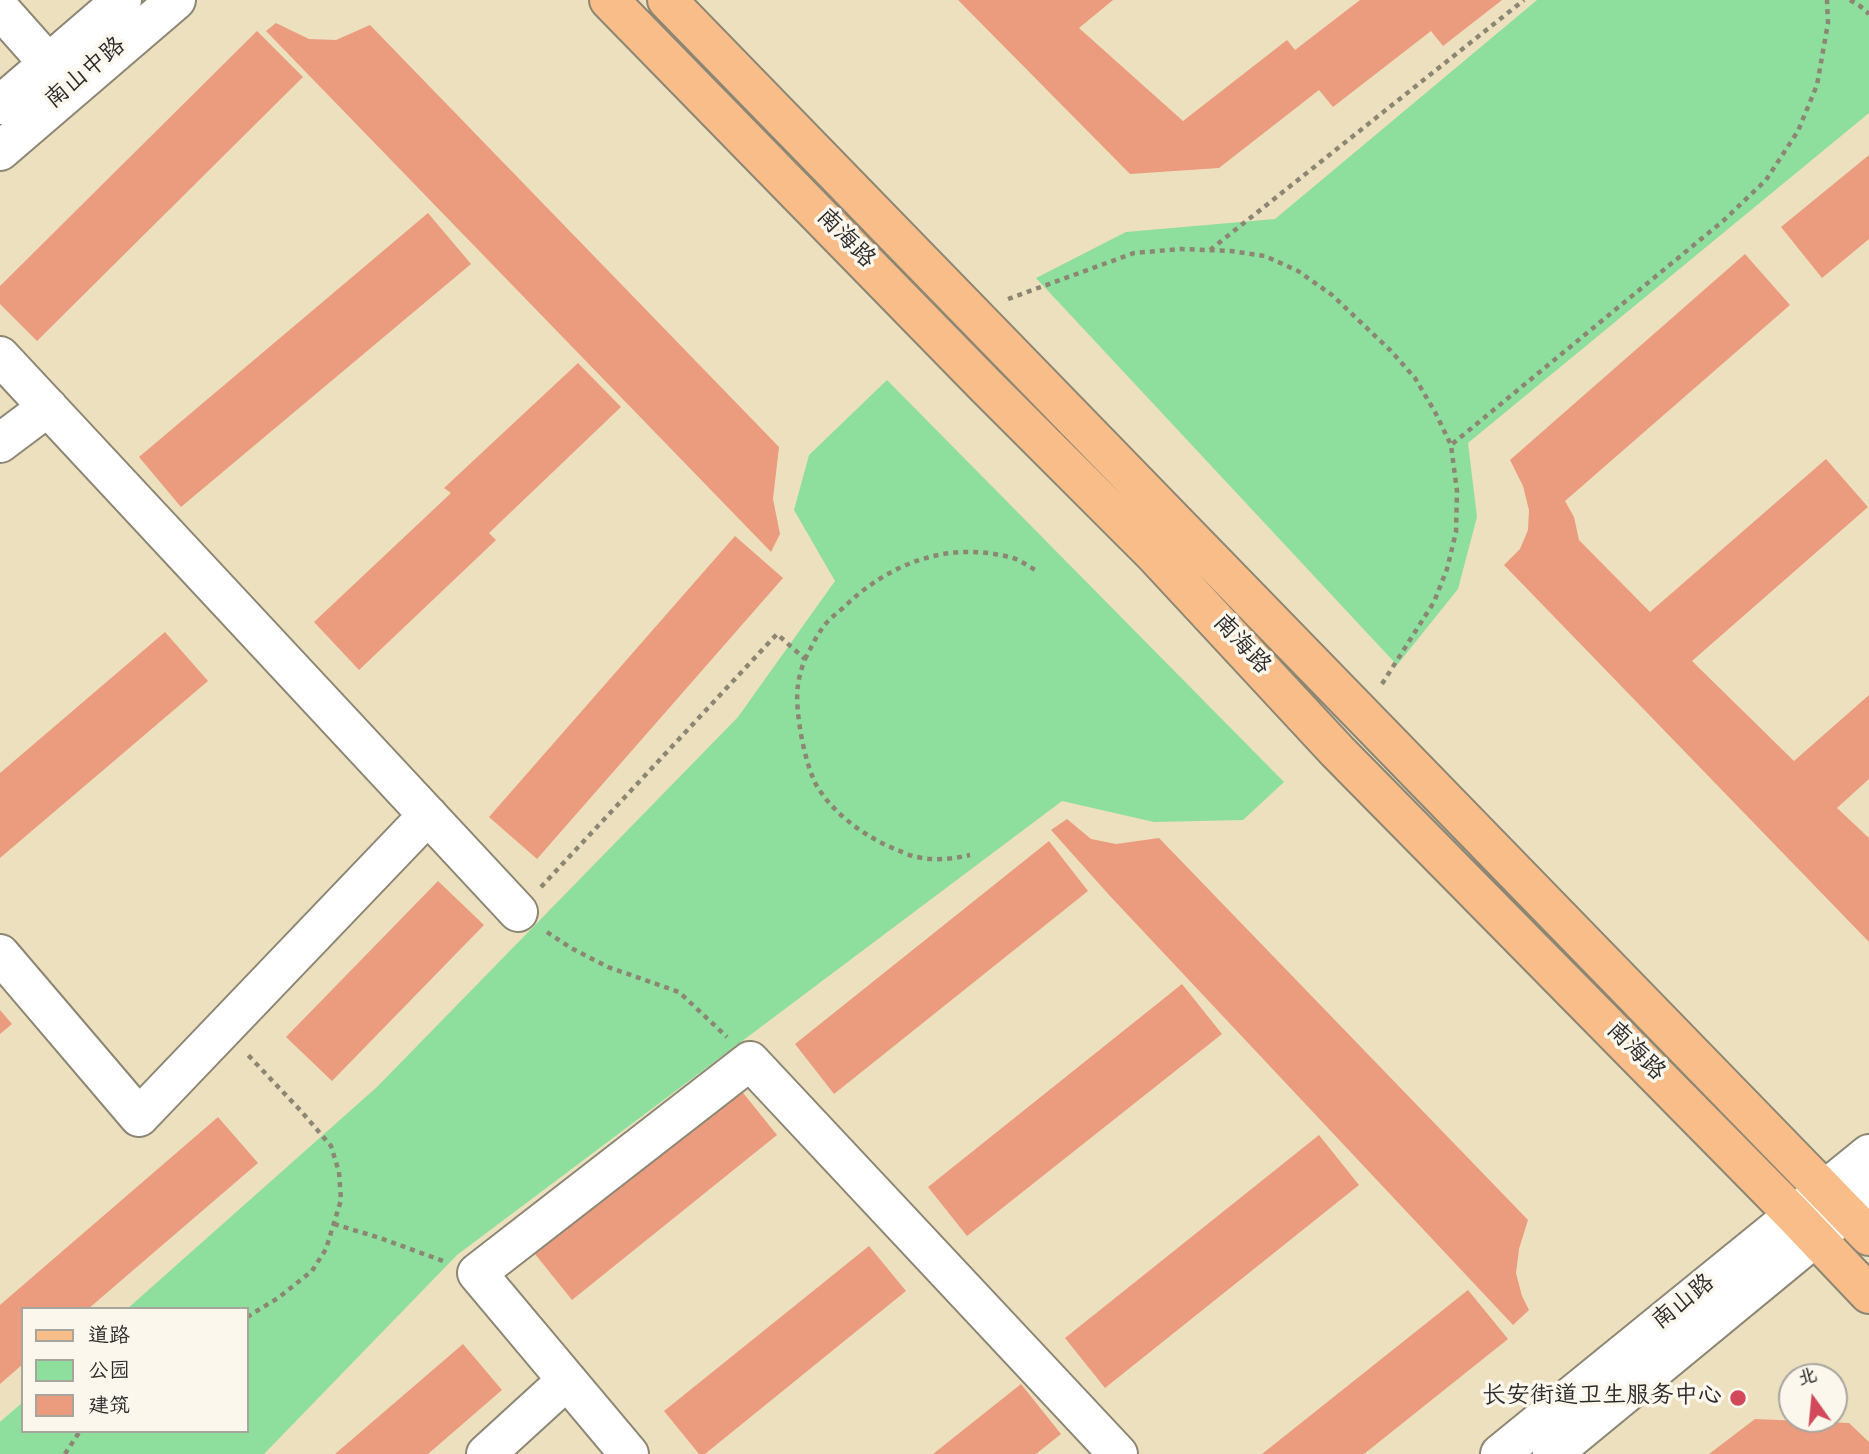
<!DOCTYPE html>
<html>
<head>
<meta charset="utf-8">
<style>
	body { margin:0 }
	#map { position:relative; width:1869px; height:1454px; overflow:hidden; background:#ede0be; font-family:"Gochi Hand","LXGW WenKai TC",sans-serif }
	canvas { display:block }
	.legend { position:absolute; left:21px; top:1307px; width:228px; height:126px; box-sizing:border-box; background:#fbf7ec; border:2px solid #a8a59f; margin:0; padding:9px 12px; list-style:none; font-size:21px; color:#2b2b2b }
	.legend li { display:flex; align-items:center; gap:14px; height:35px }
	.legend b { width:35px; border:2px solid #a8a59f }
	.north { position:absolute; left:1778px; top:1363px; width:70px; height:70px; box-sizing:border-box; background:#fbf7ec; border:2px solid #a8a59f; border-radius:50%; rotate:345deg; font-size:19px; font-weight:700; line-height:28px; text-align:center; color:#2b2b2b }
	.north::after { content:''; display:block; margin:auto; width:24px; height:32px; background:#d1495b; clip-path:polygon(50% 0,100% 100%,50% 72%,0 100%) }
</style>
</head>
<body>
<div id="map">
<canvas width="1869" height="1454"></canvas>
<ul class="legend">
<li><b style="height:9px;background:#f8bd89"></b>道路</li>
<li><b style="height:19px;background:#8ede9e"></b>公园</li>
<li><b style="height:19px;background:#eb9c7e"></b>建筑</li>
</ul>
<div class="north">北</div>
</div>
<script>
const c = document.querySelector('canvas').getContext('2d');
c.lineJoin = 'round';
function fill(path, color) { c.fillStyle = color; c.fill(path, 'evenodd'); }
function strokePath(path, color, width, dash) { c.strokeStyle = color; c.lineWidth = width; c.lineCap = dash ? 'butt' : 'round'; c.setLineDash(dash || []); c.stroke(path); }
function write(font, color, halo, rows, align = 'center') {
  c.font = font + ' "Gochi Hand","LXGW WenKai TC",sans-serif'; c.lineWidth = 7; c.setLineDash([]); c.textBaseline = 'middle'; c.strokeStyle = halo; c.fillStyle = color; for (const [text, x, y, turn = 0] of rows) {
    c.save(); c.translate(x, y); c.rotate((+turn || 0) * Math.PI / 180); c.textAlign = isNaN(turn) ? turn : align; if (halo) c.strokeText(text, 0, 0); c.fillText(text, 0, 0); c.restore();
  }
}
const green = new Path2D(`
	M 1537,0 L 1869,0 L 1869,113 L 1468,443 L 1477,517 L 1458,589 L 1397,665 L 1036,278 L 1126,232 L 1275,219 Z
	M 887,380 L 1284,782 L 1243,820 L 1154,822 L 1062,801 L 457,1255 L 264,1454 L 0,1454 L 0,1422 L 23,1402 L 23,1431 L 247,1431 L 247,1309 L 127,1309 L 377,1087 L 738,717 L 835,581 L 794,510 L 809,455 Z`);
const building = new Path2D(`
	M 958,0 L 1113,0 L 1079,28 L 1183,121 L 1287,40 L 1295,50 L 1360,0 L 1502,0 L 1443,46 L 1431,31 L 1333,107 L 1319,90 L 1219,168 L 1130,174 Z
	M 276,23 L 309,39 L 336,40 L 370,25 L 779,447 L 773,499 L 780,534 L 771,552 L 266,31 Z
	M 257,31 L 303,77 L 37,341 L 0,304 L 0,286 Z
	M 1869,155 L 1869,239 L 1822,278 L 1781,227 Z
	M 428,213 L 471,264 L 181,507 L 139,457 Z
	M 1745,254 L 1790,305 L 1565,501 L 1574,517 L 1579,540 L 1650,612 L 1826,459 L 1868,507 L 1692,661 L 1794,761 L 1869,695 L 1869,779 L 1837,808 L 1869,838 L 1869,942 L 1504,565 L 1520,549 L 1528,530 L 1529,510 L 1523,486 L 1510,460 Z
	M 578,363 L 621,407 L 489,533 L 496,540 L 359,670 L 314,622 L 451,493 L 444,488 Z
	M 735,536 L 783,578 L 537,859 L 489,817 Z
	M 165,632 L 208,681 L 0,858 L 0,773 Z
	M 1067,819 L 1091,839 L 1116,844 L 1159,838 L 1528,1220 L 1519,1249 L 1516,1273 L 1522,1296 L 1529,1310 L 1513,1325 L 1110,896 L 1051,830 Z
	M 1049,841 L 1088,891 L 834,1094 L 795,1044 Z
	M 438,881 L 484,925 L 332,1081 L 286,1037 Z
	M 1182,984 L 1222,1034 L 967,1236 L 928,1187 Z
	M 0,1010 L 12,1024 L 0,1034 Z
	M 740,1089 L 777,1135 L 572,1300 L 535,1254 Z
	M 218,1117 L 258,1163 L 88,1309 L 23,1309 L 23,1364 L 0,1384 L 0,1305 Z
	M 1319,1135 L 1359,1185 L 1105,1388 L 1065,1338 Z
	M 869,1246 L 906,1291 L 705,1454 L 699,1454 L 664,1411 Z
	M 1468,1290 L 1508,1339 L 1364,1454 L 1262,1454 Z
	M 463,1344 L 502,1390 L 428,1454 L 335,1454 Z
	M 1021,1384 L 1061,1434 L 1036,1454 L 933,1454 Z
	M 1755,1419 L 1849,1423 L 1869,1442 L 1869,1454 L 1709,1454 Z`);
const path = new Path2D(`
	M 1850,0 L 1860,6 L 1869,14
	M 1210,250 L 1524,0
	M 1008,299 L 1134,253 L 1181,249 L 1231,251 L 1265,256 L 1298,271 L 1332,295 L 1390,350 L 1415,378 L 1435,412 L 1451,445
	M 805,659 C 811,648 816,636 824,626 C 829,619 836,614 843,608 C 888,564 946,541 1009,557 C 1019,559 1028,566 1037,571
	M 1382,684 L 1434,602 L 1447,569 L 1456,532 L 1457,491 L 1451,445 L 1723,221 L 1766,180 L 1798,131 L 1817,85 L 1828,23 L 1827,0
	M 541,887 L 777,634 L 805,659 C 802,667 799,676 798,685 C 794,709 805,767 818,788 C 837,817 866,837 897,850 C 903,852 910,856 917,857 C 935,861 952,859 970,855
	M 547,932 L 571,948 L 608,967 L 679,992 L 727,1037
	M 334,1224 L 380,1238 L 446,1262
	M 247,1317 L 278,1298 L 312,1271 L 326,1249 L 341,1200 L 339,1172 L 331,1146 L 301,1111 L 248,1055
	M 65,1454 L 80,1431`);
const minor = new Path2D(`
	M 0,9 L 64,81
	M 0,105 L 122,0
	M 0,151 L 176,0
	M 0,356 L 518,912
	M 0,443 L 48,407
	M 0,954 L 139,1117 L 428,815
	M 486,1454 L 567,1380
	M 629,1454 L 477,1273 L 750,1061 L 1118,1454
	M 1500,1454 L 1869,1154
	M 1552,1454 L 1869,1193`);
const major = new Path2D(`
	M 609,0 L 986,386 L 1155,555 L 1337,751 L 1794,1215 L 1869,1294
	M 667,0 L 1869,1236`);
const markers = [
	[1738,1398,9,"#d1495b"]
];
const streetNames = [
	["南山中路",87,75,-40],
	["南海路",844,240,46],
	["南海路",1240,646,47],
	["南海路",1634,1053,45],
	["南山路",1685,1304,-39]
];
const poiNames = [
	["长安街道卫生服务中心",1722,1398]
];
fill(green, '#8ede9e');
fill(building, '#eb9c7e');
strokePath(minor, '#8c8674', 42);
strokePath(major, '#8c8674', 42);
strokePath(path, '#8c8674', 4.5, [5, 5]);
strokePath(minor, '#fff', 38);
strokePath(major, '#f8bd89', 38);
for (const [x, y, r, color] of markers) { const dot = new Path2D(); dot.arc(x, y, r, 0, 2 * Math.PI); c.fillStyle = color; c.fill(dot); strokePath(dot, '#fbf7ec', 2.5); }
write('24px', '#2b2b2b', '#fbf7ec', streetNames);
write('24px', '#2b2b2b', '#fbf7ec', poiNames, 'right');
</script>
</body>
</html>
